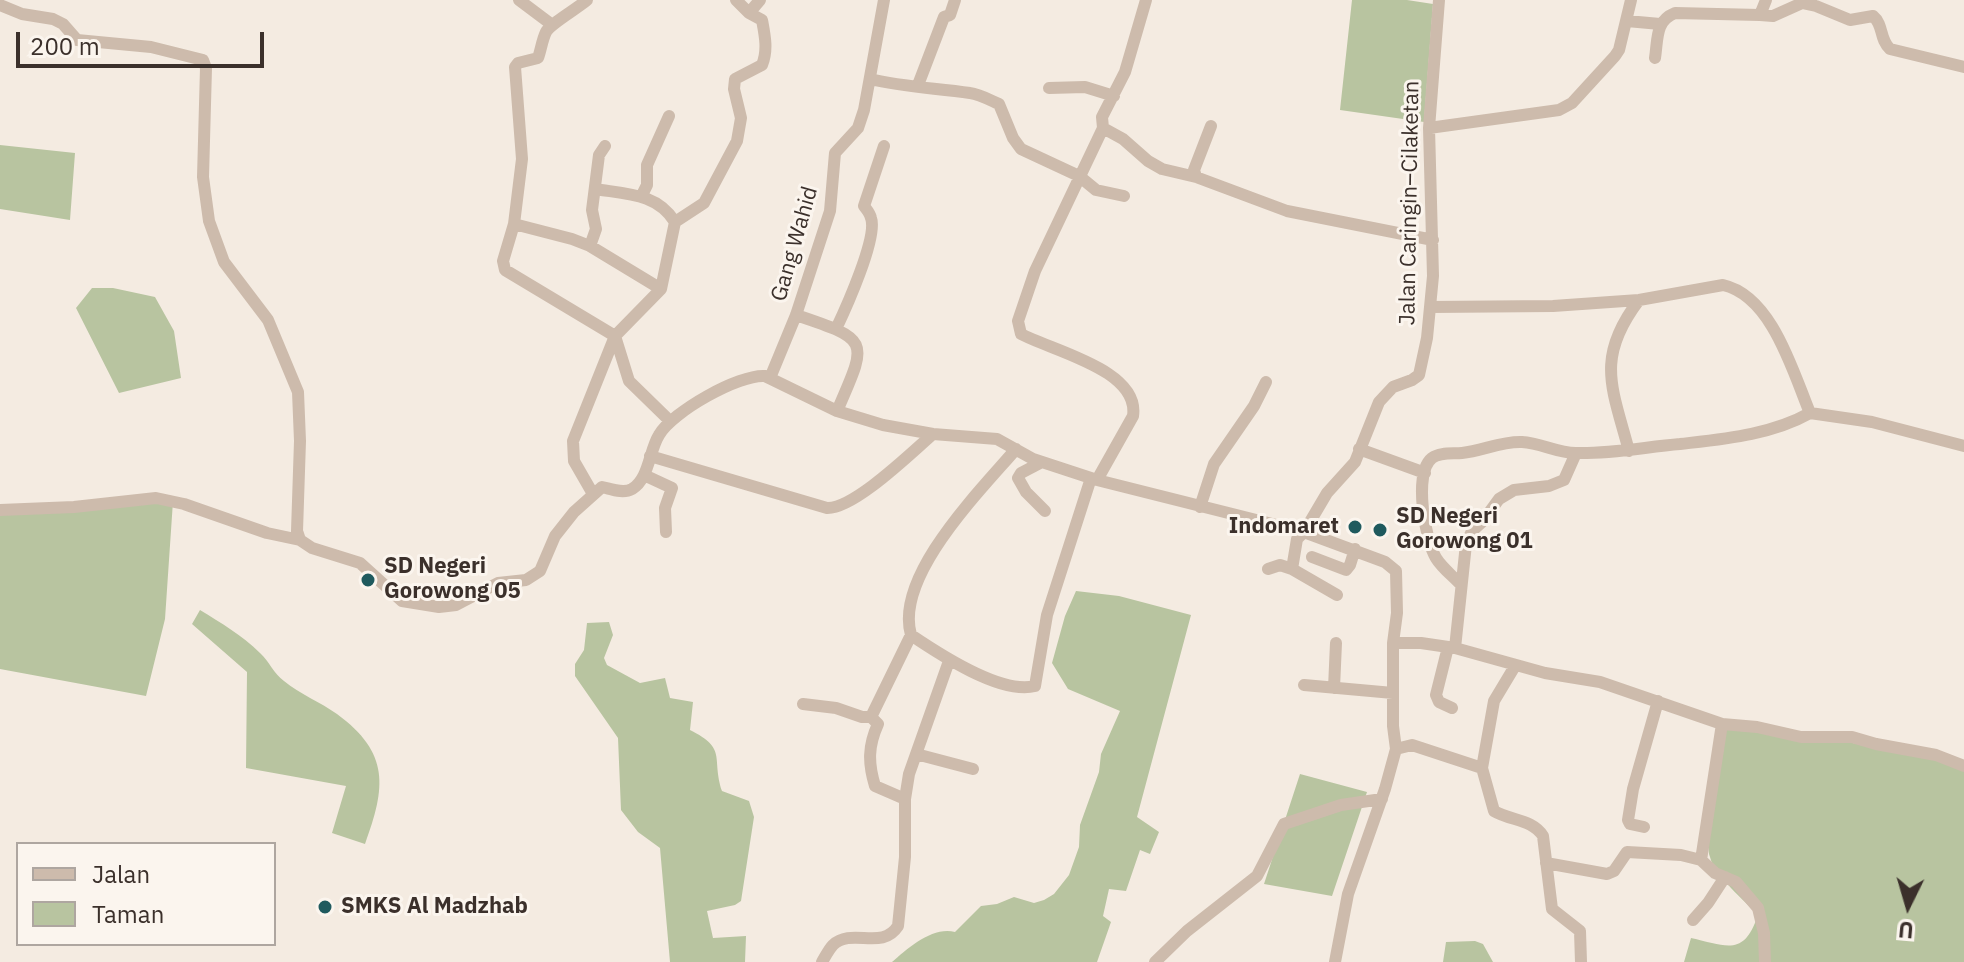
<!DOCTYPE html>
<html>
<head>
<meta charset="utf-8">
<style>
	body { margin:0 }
	#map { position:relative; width:1964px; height:962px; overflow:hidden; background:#f4ebe1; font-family:"IBM Plex Sans",sans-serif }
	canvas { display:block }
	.legend { position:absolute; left:16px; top:842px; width:260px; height:104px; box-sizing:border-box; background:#fbf5ee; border:2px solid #aea6a0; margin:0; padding:10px 14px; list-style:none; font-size:24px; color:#3b302b }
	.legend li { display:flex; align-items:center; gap:16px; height:40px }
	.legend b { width:40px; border:2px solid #aea6a0 }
	.north { position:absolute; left:1868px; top:866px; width:80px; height:80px; -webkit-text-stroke:6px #fbf5ee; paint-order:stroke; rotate:185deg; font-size:22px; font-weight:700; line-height:32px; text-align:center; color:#3b302b }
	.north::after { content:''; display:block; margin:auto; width:28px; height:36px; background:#3b302b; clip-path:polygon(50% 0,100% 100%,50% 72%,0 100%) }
	.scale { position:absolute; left:16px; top:32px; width:248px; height:36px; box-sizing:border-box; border:4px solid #3b302b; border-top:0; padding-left:10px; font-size:24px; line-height:28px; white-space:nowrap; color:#3b302b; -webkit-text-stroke:6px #fbf5ee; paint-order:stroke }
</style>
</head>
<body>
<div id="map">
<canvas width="1964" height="962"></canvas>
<ul class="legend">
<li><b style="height:10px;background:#cdbbac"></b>Jalan</li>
<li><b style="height:22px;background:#b8c4a0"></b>Taman</li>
</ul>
<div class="north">U</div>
<div class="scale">200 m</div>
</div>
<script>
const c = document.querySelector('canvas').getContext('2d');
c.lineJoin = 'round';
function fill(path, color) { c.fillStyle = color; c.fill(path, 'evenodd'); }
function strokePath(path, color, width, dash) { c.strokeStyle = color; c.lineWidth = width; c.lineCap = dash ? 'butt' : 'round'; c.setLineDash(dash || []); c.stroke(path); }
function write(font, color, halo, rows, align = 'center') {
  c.font = font + ' "IBM Plex Sans",sans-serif'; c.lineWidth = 6; c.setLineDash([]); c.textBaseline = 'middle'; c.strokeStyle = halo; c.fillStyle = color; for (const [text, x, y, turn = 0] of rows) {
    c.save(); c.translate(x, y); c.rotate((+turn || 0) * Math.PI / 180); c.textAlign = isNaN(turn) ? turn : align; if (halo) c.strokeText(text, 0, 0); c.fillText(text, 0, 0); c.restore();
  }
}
const green = new Path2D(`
	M 1352,0 L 1407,0 L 1433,4 L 1424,122 L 1340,110 Z
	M 0,145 L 75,153 L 70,220 L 0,209 Z
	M 92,288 L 113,288 L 155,297 L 174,331 L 181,378 L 119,393 L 76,308 Z
	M 173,501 L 165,619 L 146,696 L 0,669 L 0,511 Z
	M 1076,591 L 1119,596 L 1191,615 L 1137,817 L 1159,832 L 1150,854 L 1140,850 L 1126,891 L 1109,889 L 1103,916 L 1111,922 L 1097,962 L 892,962 C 908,948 933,926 955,932 L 981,906 L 997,904 L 1014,897 L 1034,903 L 1044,900 L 1054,894 L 1069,875 L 1079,847 L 1080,825 L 1099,772 L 1101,754 L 1120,711 L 1068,689 L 1052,663 L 1065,616 Z
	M 200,610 C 221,623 242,635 260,653 C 269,661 274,674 284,681 C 300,694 320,702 337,714 C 390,753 386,787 365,844 L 332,833 L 346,786 L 246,768 L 247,672 L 192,624 Z
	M 609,622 L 613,635 L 604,658 L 607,665 L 640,683 L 665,678 L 670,698 L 693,702 L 690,730 C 728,749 711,757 722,791 L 749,801 L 754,817 L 741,901 L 735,905 L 707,911 L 713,938 L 746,936 L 745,962 L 670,962 L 660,848 L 638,832 L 621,810 L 618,738 L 575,676 L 575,664 L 584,650 L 587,623 Z
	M 1726,725 L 1930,754 L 1964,764 L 1964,962 L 1684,962 L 1691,938 C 1727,946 1744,957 1758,915 C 1745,901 1714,875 1710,857 C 1703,833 1721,753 1726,725 Z
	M 1300,774 L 1367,792 L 1332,896 L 1264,884 Z
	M 1475,941 L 1483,944 L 1493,962 L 1443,962 L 1446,942 Z`);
const minor = new Path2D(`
	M 519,0 L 551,24
	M 587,0 C 578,8 550,24 546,32 C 542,40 541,50 538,58 L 518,63 L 515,67 L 522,159 L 514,224 L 503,261 L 505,270 L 615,336 L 629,381 L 670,421
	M 736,0 L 749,13
	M 1766,0 L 1760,15 L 1773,16 L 1802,3 L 1816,6 L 1850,20 L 1873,16 C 1884,25 1879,39 1890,49 L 1964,67
	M 0,5 L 22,14 L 53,19 L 63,24 L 77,40 L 151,47 L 203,60 L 206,68 L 203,177 L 209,221 L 224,262 L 268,320 L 298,392 L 300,441 L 297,531 L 300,540
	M 1627,21 L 1660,24
	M 1655,58 C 1658,39 1655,21 1675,13 L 1760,15
	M 870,79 C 903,87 936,88 970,93 C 979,94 990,100 999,104 L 1013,138 L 1021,149 L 1079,176 L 1096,190 L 1124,196
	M 918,85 L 944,17 L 950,15 L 955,0
	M 1049,88 L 1085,87 L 1114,96
	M 1103,128 L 1123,139 L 1148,161 L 1162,169 L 1196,177 L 1287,211 L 1433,240
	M 1429,128 L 1559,110 L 1572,103 L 1615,56 L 1619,50 L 1631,0
	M 1196,177 L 1194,170 L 1211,126
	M 595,189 C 626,194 657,193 675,222
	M 642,195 L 647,185 L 647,165 L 669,116
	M 514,224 L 572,239 L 590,246 L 661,289
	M 590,246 L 596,229 L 592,210 L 599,155 L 605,146
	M 1431,307 L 1553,306 L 1639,300 L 1723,285 C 1772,296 1793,372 1810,413 C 1771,435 1723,439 1680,444 C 1645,447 1611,454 1576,453 C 1557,453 1541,443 1522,442 C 1502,441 1482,451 1462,453 C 1453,454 1440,452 1432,458 C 1413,473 1425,540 1436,558 C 1442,568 1454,577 1461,585
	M 796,315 C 871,340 868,340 837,411
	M 836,329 C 846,308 878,237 871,218 C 870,213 867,210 864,206 L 884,146
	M 770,378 L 796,315 L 830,211 L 835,153 L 858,128 L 864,110 L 884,0
	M 1810,413 L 1872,422 L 1964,446
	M 1016,449 C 981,490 894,576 911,635 C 939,654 1001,695 1035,686 L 1047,615 L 1091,478
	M 1359,449 L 1425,473
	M 1629,451 C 1612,387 1595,358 1639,300
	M 650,456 L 827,508 C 854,509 911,453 933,434
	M 1042,462 L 1021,473 L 1018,478 L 1026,492 L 1045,511
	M 644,475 L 672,488 L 665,508 L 666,532
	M 1097,480 L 1133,416 C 1140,370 1053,351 1021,334 L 1018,321 L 1035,271 L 1103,128 L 1102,117 L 1125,72 L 1146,0
	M 593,494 L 574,461 L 573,441 L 615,336 L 661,289 L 675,222 L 704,203 L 737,141 L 741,118 L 734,89 L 735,79 L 762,65 C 768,50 765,36 762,20 L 749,13 L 760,0
	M 1200,507 L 1214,464 L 1254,406 L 1266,382
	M 0,510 L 74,507 L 156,498 L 184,504 L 267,533 L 300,540 L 312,548 L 360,563 L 402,601 L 439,607 L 456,605 L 498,583 L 526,580 L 540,571 L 555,536 L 574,512 L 602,487 C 611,489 623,494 632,489 C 649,479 649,451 659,435 C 672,412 739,374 765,376 L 837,411 L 883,425 L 933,434 L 997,439 L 1033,459 L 1097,480 L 1304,532 L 1297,539 L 1292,569 L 1337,595
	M 1312,557 L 1346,570 L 1350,565 L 1355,549
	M 1268,569 L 1280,565 L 1292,569
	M 1393,643 L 1421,643 L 1455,648 L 1545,673 L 1600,682 L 1722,724 L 1757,727 L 1801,737 L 1852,737 L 1876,744 L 1936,755 L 1964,766
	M 1448,647 L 1436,695 L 1439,702 L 1452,708
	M 1455,648 L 1466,544 L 1472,531 L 1483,521 L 1499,499 L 1514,490 L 1549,486 L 1564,480 L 1576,453
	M 1304,685 L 1393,693
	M 1334,688 L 1336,643
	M 803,704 L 836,708 L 862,717 L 871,717 L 911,635
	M 871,717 L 878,724 C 868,746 868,763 875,786 L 905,799
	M 1396,749 L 1412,745 L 1482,768 L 1494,701 L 1515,666
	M 916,754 L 973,769
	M 1482,768 L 1494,811 C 1511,821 1532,819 1543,836 L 1552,909 L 1580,931 L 1581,962
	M 1644,827 L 1630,824 L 1628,820 L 1633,789 L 1658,701
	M 1701,860 L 1722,724
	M 1546,863 L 1607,874 L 1614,871 L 1627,852 L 1681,855 L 1701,860 L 1715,873 L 1736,882 L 1758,908 L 1764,933 L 1765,962
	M 1693,920 L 1708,903 L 1725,877
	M 822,962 C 825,957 829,949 833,945 C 852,927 882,951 898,926 L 905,857 L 905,799 L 909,774 L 949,661
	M 1155,962 L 1187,931 L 1257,876 L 1284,824 L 1341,805 L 1382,799
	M 1335,962 L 1348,894 L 1385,789 L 1396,749 L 1393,726 L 1393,643 L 1397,613 L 1396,571 L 1385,562 L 1304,532 L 1327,493 L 1355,462 L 1379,402 L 1393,387 L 1412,380 L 1419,375 L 1427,338 L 1433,276 L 1429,128 L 1439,0`);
const markers = [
	[1355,527,8,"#1f5a5e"],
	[1380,530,8,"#1f5a5e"],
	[368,580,8,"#1f5a5e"],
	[325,907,8,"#1f5a5e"]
];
const streetNames = [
	["Jalan Caringin–Cilaketan",1410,203,-89],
	["Gang Wahid",795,244,-74]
];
const poiNames = [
	["SD Negeri",1396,517],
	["Gorowong 01",1396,542],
	["Indomaret",1339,527,"right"],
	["SD Negeri",384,567],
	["Gorowong 05",384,592],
	["SMKS Al Madzhab",341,907]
];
fill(green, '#b8c4a0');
strokePath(minor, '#cdbbac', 12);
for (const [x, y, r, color] of markers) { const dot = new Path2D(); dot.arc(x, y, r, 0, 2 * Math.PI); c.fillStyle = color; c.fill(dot); strokePath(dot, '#fbf5ee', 3); }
write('22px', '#3b302b', '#fbf5ee', streetNames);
write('bold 22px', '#3b302b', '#fbf5ee', poiNames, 'left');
</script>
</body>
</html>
